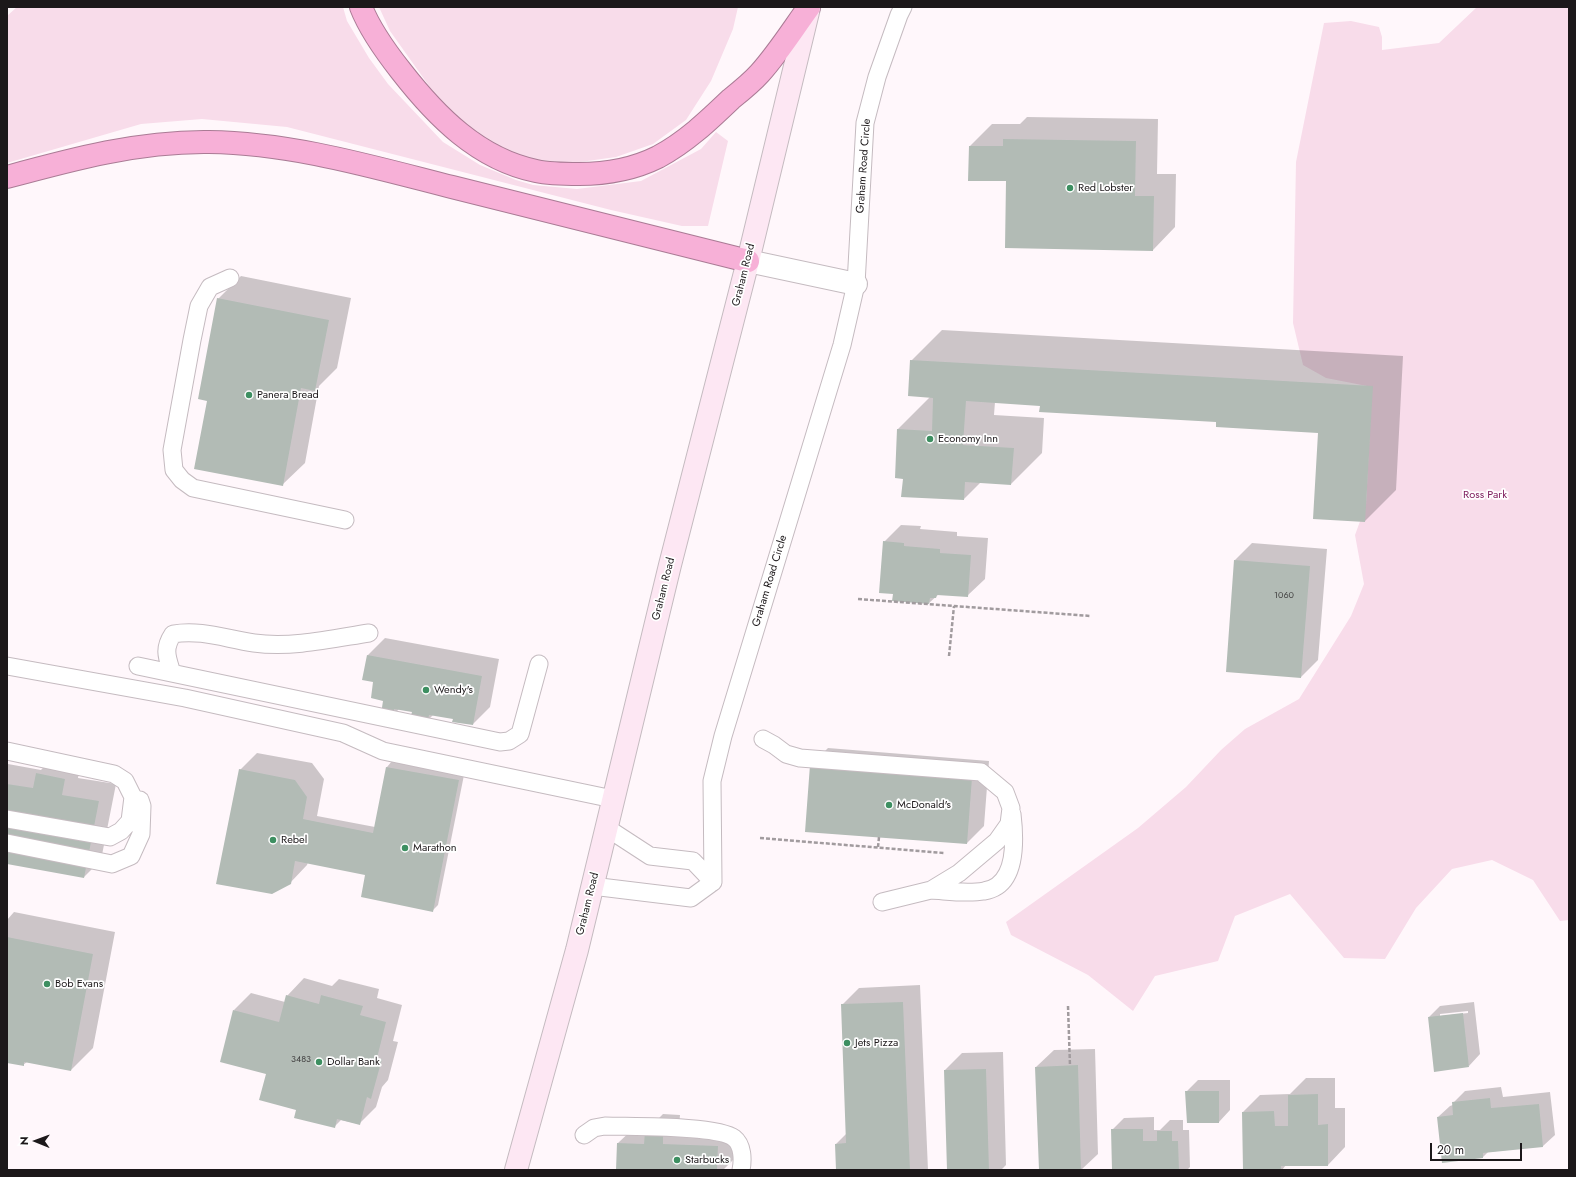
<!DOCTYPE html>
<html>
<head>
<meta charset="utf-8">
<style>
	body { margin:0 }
	#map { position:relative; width:1576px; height:1177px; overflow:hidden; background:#fff7fb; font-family:Jost,sans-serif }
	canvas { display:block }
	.frame { position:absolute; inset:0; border:8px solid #1c181a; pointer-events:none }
	.north { position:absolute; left:16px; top:1121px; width:40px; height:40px; -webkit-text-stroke:3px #fff; paint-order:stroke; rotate:271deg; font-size:11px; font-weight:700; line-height:16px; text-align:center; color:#1c181a }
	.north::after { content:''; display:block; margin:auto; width:14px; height:18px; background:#1c181a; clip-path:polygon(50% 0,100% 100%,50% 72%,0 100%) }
	.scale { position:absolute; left:1430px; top:1143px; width:92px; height:18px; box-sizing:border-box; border:2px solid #1c181a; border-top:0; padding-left:5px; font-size:12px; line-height:14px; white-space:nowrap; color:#1c181a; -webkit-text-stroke:3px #fff; paint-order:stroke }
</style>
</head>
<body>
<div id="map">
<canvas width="1576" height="1177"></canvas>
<div class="frame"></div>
<div class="north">N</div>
<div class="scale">20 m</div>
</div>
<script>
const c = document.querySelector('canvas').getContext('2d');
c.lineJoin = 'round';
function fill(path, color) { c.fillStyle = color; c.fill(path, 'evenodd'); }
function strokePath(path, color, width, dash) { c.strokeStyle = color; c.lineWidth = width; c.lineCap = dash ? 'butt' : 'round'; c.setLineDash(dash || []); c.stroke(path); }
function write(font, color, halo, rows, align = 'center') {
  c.font = font + ' Jost,sans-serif'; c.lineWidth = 3.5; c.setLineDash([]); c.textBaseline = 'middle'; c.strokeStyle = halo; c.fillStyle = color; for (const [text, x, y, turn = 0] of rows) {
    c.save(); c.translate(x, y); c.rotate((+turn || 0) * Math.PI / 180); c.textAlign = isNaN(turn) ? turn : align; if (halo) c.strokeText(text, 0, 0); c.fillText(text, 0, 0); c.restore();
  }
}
const green = new Path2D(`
	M 17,7 L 343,7 L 347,21 L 369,58 L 388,84 L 443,142 L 480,165 L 516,180 L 533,185 L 577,189 L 641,181 L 701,149 L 716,132 L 728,141 L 708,226 L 682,226 L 611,210 L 287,127 L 202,119 L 141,124 L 7,163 L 7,16 Z
	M 379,7 L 738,7 L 733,29 L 711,81 L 686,120 L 653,144 L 616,157 L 573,163 L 517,158 L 485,144 L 439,100 L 390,31 Z
	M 1477,7 L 1569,7 L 1569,920 L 1560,921 L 1533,880 L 1492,860 L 1452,869 L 1416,908 L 1385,959 L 1344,958 L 1290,894 L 1235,916 L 1218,961 L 1155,976 L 1133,1011 L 1088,975 L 1011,935 L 1006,922 L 1138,828 L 1186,787 L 1221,750 L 1245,729 L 1299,699 L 1351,616 L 1364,584 L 1355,535 L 1366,505 L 1372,387 L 1326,378 L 1303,365 L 1293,323 L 1296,162 L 1324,23 L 1351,21 L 1379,27 L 1382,37 L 1382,50 L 1439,43 Z`);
const shadow = new Path2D(`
	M 1027,117 L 1158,119 L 1157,174 L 1176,174 L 1175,227 L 1153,250 L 1007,180 L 969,180 L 970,146 L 992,124 L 1020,124 Z
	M 241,276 L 351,298 L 337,368 L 319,386 L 305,463 L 282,485 L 209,400 L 218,299 Z
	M 942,330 L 1403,356 L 1396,490 L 1365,521 L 1319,432 L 1217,421 L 1041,405 L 995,402 L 994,415 L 1044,418 L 1042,453 L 1011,484 L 981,482 L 964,499 L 904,478 L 896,478 L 898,429 L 930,397 L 911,361 Z
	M 901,525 L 921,526 L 920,529 L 957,532 L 957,536 L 988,538 L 985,579 L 967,596 L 939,594 L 929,603 L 894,593 L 884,542 Z
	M 1252,543 L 1327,549 L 1318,660 L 1301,677 L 1235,560 Z
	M 385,638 L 499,659 L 490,707 L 473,724 L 454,718 L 434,714 L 428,720 L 413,711 L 399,709 L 392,716 L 375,682 L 368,655 Z
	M 828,748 L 989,761 L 984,826 L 967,843 L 811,765 Z
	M 257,753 L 312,763 L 324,779 L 317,816 L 375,827 L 387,767 L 392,761 L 464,775 L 438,905 L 433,910 L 366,874 L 308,862 L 307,865 L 290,883 L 240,770 Z
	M 54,756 L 81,762 L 78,778 L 116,784 L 101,860 L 84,877 L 7,863 L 7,765 L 8,764 L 41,770 Z
	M 14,912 L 115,932 L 93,1048 L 71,1070 L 27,1062 L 23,1065 L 7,1062 L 7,920 Z
	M 304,978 L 332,986 L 339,979 L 379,989 L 377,998 L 402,1005 L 393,1041 L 398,1042 L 388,1080 L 382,1087 L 376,1107 L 359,1124 L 341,1120 L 334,1127 L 297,1109 L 267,1073 L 234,1010 L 251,993 L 285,1002 L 287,996 Z
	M 920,985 L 928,1170 L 837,1170 L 836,1144 L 847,1133 L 842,1005 L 859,988 Z
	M 1474,1002 L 1480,1054 L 1469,1066 L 1429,1017 L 1440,1006 ZM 1468,1011 L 1468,1013 L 1440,1016 L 1440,1014 Z
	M 1095,1049 L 1098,1154 L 1081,1170 L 1040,1170 L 1036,1067 L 1054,1050 Z
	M 1003,1052 L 1006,1165 L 1001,1170 L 948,1170 L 945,1070 L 962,1053 Z
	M 1306,1078 L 1335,1078 L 1335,1108 L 1345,1108 L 1345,1147 L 1328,1165 L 1286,1165 L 1282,1170 L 1244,1170 L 1243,1112 L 1260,1095 L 1290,1094 Z
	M 1198,1080 L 1230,1080 L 1230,1110 L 1219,1122 L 1186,1092 Z
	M 1501,1087 L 1503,1097 L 1550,1092 L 1555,1135 L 1543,1146 L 1488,1152 L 1483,1157 L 1438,1117 L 1450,1106 L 1453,1105 L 1453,1103 L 1465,1091 Z
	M 663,1114 L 680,1115 L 679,1127 L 735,1129 L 733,1160 L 723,1170 L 617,1170 L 618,1143 L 636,1126 L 650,1127 Z
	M 1154,1117 L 1154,1130 L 1160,1130 L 1170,1120 L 1183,1120 L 1183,1130 L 1189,1130 L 1190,1167 L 1187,1170 L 1113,1170 L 1112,1130 L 1124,1118 Z`);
const building = new Path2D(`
	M 1003,139 L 1136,141 L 1135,196 L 1154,196 L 1153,251 L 1005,248 L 1006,181 L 968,181 L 969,146 L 1003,146 Z
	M 217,298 L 329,320 L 315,391 L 301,388 L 283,486 L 194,469 L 207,401 L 198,399 Z
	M 910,360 L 1373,386 L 1365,522 L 1313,519 L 1318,433 L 1216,427 L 1216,422 L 1039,412 L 1040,406 L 966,401 L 963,445 L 1014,448 L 1011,485 L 965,482 L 964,500 L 901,497 L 903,479 L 895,478 L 897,429 L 932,431 L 933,398 L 908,396 Z
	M 883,541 L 904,543 L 904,546 L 940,549 L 940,553 L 971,555 L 968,597 L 937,595 L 936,598 L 930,598 L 929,604 L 892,601 L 893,594 L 879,593 Z
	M 1234,560 L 1310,566 L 1301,678 L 1226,672 Z
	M 367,655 L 482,676 L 473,725 L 452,722 L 453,719 L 429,715 L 428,721 L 410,718 L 412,712 L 394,709 L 393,717 L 381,714 L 383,701 L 371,698 L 373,682 L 362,680 Z
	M 810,765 L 972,778 L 967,844 L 805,832 Z
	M 386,767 L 459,780 L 433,912 L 361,897 L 365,875 L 295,861 L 291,884 L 272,894 L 216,884 L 239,769 L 295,780 L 307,797 L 303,819 L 373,833 Z
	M 36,773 L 65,779 L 62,795 L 99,801 L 84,878 L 7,864 L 7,784 L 33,788 Z
	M 7,937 L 93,954 L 71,1071 L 24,1062 L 24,1066 L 7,1063 Z
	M 286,995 L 319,1004 L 321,995 L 363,1006 L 360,1015 L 386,1022 L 377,1058 L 382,1059 L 371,1099 L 367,1097 L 360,1125 L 337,1119 L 335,1128 L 294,1118 L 296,1110 L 259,1100 L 266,1074 L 220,1062 L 233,1010 L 279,1022 Z
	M 903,1002 L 910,1170 L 836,1170 L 835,1144 L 846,1143 L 841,1004 Z
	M 1463,1013 L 1469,1067 L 1434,1072 L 1428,1017 Z
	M 1078,1065 L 1081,1170 L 1039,1170 L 1035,1067 Z
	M 986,1069 L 989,1170 L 947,1170 L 944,1070 Z
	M 1185,1091 L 1219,1091 L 1219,1123 L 1187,1123 Z
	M 1318,1094 L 1318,1125 L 1328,1124 L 1328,1166 L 1281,1166 L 1281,1170 L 1243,1170 L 1242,1112 L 1274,1111 L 1275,1126 L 1288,1126 L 1288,1095 Z
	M 1490,1098 L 1491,1108 L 1539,1104 L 1543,1147 L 1483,1153 L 1483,1158 L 1442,1163 L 1437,1117 L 1453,1115 L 1452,1102 Z
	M 1111,1129 L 1143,1129 L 1143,1141 L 1157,1141 L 1157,1131 L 1172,1131 L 1172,1141 L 1178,1141 L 1179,1170 L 1112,1170 Z
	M 645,1131 L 663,1131 L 663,1144 L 718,1146 L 717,1170 L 616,1170 L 617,1143 L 644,1144 Z`);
const path = new Path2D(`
	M 858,599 L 1091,616
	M 949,656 L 954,606
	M 760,838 L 944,853
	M 878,847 L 879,837
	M 1068,1006 L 1070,1066`);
const lane = new Path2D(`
	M 230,278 L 210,287 L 199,306 L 192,340 L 172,450 L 174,470 L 182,480 L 193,488 L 345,520
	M 7,666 L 185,698 L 343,733 L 383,751 L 613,799
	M 138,666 L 500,742 L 509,741 L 520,734 L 539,664
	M 172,673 C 167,657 163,649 173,634 C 201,629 226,639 254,643 C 292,648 331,639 369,633
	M 763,739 L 774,745 L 786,754 L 800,758 L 981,772 L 1005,792 L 1011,808 L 1009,824 L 997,841 L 959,873 L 931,890 L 882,902
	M 7,751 L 114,774 L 125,781 L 133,797 L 130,821 L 121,831 L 110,837 L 7,819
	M 607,828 L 650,856 L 693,861 L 713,882
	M 7,843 L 112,864 L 131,856 L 141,834 L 142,806 L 140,800
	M 713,882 L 712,781 L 723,736 L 842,345 L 856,284 L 865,123 L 877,77 L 899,15 L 903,7
	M 592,886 L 691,898 L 713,882
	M 931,890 C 948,891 967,894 984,891 C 1018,886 1015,839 1012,814
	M 584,1135 L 594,1128 L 605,1126 C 631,1127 717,1125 734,1138 C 743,1145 743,1160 741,1170`);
const street = new Path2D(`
	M 748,261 L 856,284`);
const secondary = new Path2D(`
	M 516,1170 L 577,950 L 670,565 L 748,261 L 809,8`);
const highway = new Path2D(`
	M 361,7 C 370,30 386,52 401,71 C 436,116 478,159 536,171 C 550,174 565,174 579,174 C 605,174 634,169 658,157 C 686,142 708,121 731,99 C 741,91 752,82 760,73 C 778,53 793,29 809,7
	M 7,177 C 73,159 140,141 209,142 C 292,143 373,167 452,187 C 551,212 649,236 748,261`);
const markers = [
	[1070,188,4,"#3d8f61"],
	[249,395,4,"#3d8f61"],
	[930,439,4,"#3d8f61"],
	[426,690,4,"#3d8f61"],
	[889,805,4,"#3d8f61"],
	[273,840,4,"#3d8f61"],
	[405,848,4,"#3d8f61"],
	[47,984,4,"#3d8f61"],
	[847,1043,4,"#3d8f61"],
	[319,1062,4,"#3d8f61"],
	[677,1160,4,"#3d8f61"]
];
const numberNames = [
	["1060",1284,596],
	["3483",301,1060]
];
const streetNames = [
	["Graham Road Circle",864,166,-86],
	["Graham Road",744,275,-76],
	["Graham Road Circle",770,581,-73],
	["Graham Road",664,589,-76],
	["Graham Road",588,904,-76]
];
const poiNames = [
	["Red Lobster",1078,188],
	["Panera Bread",257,395],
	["Economy Inn",938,439],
	["Wendy's",434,690],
	["McDonald's",897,805],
	["Rebel",281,840],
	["Marathon",413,848],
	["Bob Evans",55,984],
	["Jets Pizza",855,1043],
	["Dollar Bank",327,1062],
	["Starbucks",685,1160]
];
const parkNames = [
	["Ross Park",1485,495]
];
fill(green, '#f8dcea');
fill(shadow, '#0003');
fill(building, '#b2bbb5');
strokePath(lane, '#c5bbc0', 19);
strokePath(street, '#c5bbc0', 24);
strokePath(secondary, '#c5bbc0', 24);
strokePath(highway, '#aa7b95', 24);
strokePath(path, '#a19b9e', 2.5, [4, 2]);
strokePath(lane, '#fff', 17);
strokePath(street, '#fff', 22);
strokePath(secondary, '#fde7f3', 22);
strokePath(highway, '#f7b0d7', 22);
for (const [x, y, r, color] of markers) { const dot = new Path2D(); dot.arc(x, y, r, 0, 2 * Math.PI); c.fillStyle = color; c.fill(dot); strokePath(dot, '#fff', 1.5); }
write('9px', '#424141', null, numberNames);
write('11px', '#1c181a', '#fff', streetNames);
write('11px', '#1c181a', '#fff', poiNames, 'left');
write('11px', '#80205f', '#fff', parkNames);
</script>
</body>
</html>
